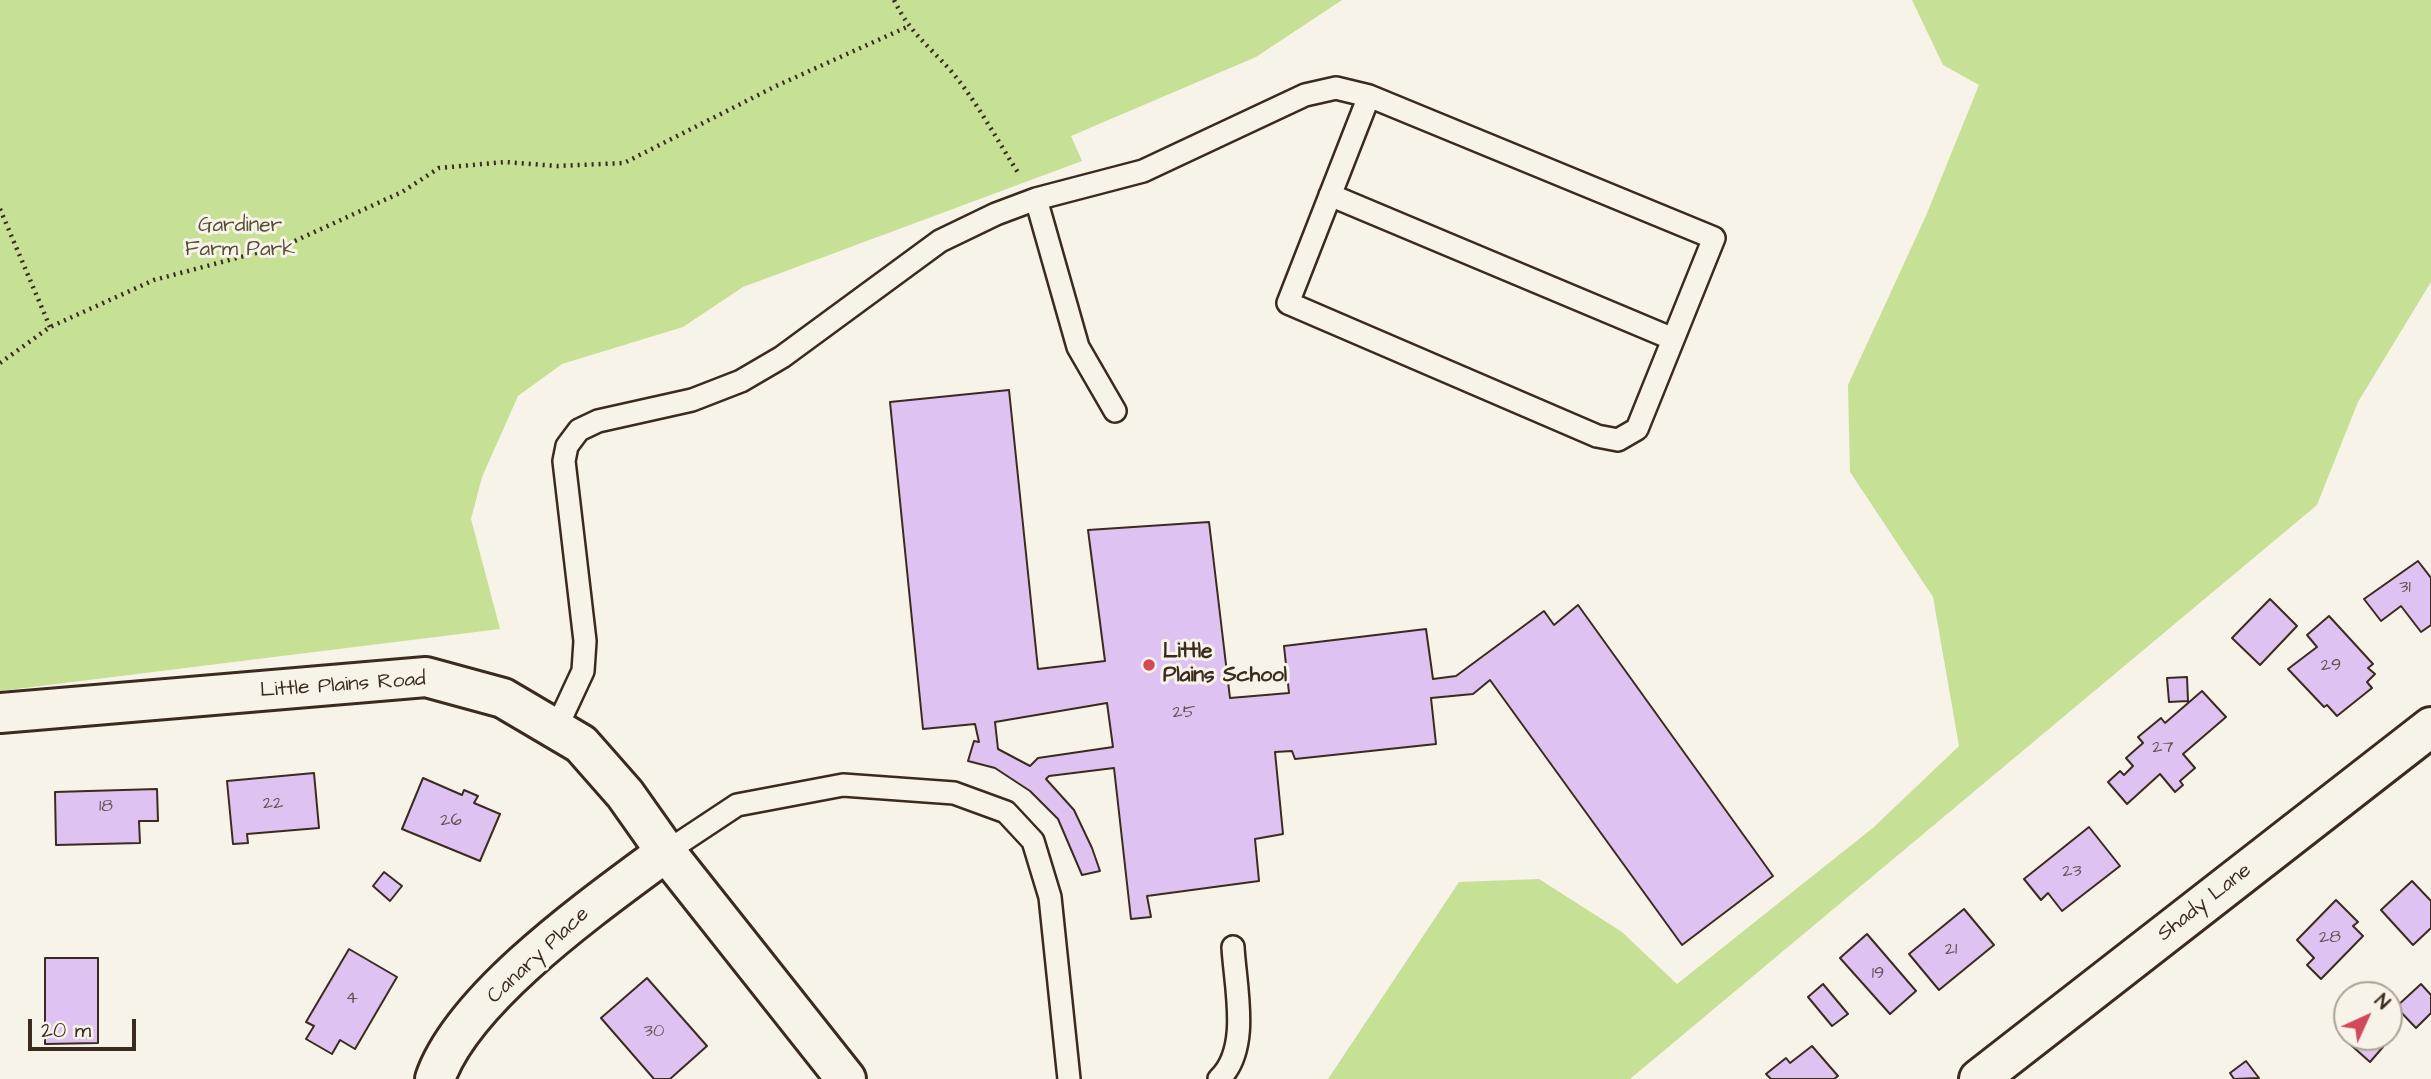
<!DOCTYPE html>
<html>
<head>
<meta charset="utf-8">
<style>
	body { margin:0 }
	#map { position:relative; width:2431px; height:1079px; overflow:hidden; background:#f7f3e8; font-family:"Architects Daughter",sans-serif }
	canvas { display:block }
	.north { position:absolute; left:2333px; top:981px; width:70px; height:70px; box-sizing:border-box; background:#f7f3e8; border:2px solid #aca397; border-radius:50%; rotate:45deg; font-size:19px; font-weight:700; line-height:28px; text-align:center; color:#3b2a1e }
	.north::after { content:''; display:block; margin:auto; width:24px; height:32px; background:#d1495b; clip-path:polygon(50% 0,100% 100%,50% 72%,0 100%) }
	.scale { position:absolute; left:28px; top:1019px; width:108px; height:32px; box-sizing:border-box; border:4px solid #3b2a1e; border-top:0; padding-left:9px; font-size:21px; line-height:24px; white-space:nowrap; color:#3b2a1e; -webkit-text-stroke:5px #f7f3e8; paint-order:stroke }
</style>
</head>
<body>
<div id="map">
<canvas width="2431" height="1079"></canvas>
<div class="north">N</div>
<div class="scale">20 m</div>
</div>
<script>
const c = document.querySelector('canvas').getContext('2d');
c.lineJoin = 'round';
function fill(path, color) { c.fillStyle = color; c.fill(path, 'evenodd'); }
function strokePath(path, color, width, dash) { c.strokeStyle = color; c.lineWidth = width; c.lineCap = dash ? 'butt' : 'round'; c.setLineDash(dash || []); c.stroke(path); }
function write(font, color, halo, rows, align = 'center') {
  c.font = font + ' "Architects Daughter",sans-serif'; c.lineWidth = 6; c.setLineDash([]); c.textBaseline = 'middle'; c.strokeStyle = halo; c.fillStyle = color; for (const [text, x, y, turn = 0] of rows) {
    c.save(); c.translate(x, y); c.rotate((+turn || 0) * Math.PI / 180); c.textAlign = isNaN(turn) ? turn : align; if (halo) c.strokeText(text, 0, 0); c.fillText(text, 0, 0); c.restore();
  }
}
const green = new Path2D(`
	M 0,0 L 1342,0 L 1256,57 L 1071,136 L 1082,161 L 743,287 L 683,327 L 562,364 L 518,396 L 482,477 L 471,519 L 500,629 L 0,691 Z
	M 1912,0 L 2431,0 L 2431,282 L 2358,402 L 2317,505 L 1630,1079 L 1328,1079 L 1459,882 L 1539,879 L 1622,932 L 1677,984 L 1874,827 L 1959,746 L 1933,597 L 1850,472 L 1848,385 L 1925,218 L 1979,85 L 1943,65 Z`);
const building = new Path2D(`
	M 1009,390 L 1038,669 L 1105,661 L 1088,530 L 1209,522 L 1230,698 L 1289,693 L 1284,646 L 1426,629 L 1433,679 L 1456,676 L 1544,611 L 1554,625 L 1578,605 L 1773,876 L 1682,945 L 1490,680 L 1473,694 L 1431,698 L 1436,744 L 1295,759 L 1292,751 L 1275,752 L 1283,834 L 1255,839 L 1259,881 L 1147,896 L 1151,917 L 1131,919 L 1114,768 L 1049,776 L 1046,779 L 1074,810 L 1092,848 L 1100,871 L 1082,875 L 1058,819 L 1030,791 L 995,768 L 968,761 L 974,741 L 979,742 L 975,724 L 923,729 L 890,402 ZM 1107,703 L 1113,747 L 1038,758 L 1030,766 L 998,749 L 995,722 Z
	M 2418,561 L 2431,578 L 2431,625 L 2421,632 L 2401,606 L 2381,621 L 2364,599 Z
	M 2270,599 L 2297,626 L 2260,665 L 2232,638 Z
	M 2329,616 L 2373,664 L 2368,668 L 2375,674 L 2367,682 L 2372,688 L 2337,716 L 2327,705 L 2324,707 L 2288,669 L 2317,647 L 2307,635 Z
	M 2187,677 L 2188,701 L 2169,702 L 2167,678 Z
	M 2202,691 L 2226,717 L 2183,754 L 2195,768 L 2180,781 L 2183,785 L 2175,792 L 2160,774 L 2127,804 L 2108,782 L 2120,771 L 2124,775 L 2133,766 L 2126,758 L 2143,743 L 2138,737 L 2161,718 L 2165,723 Z
	M 314,773 L 319,828 L 247,834 L 248,843 L 233,844 L 227,781 Z
	M 423,778 L 462,795 L 464,790 L 478,796 L 474,803 L 500,814 L 480,861 L 402,829 Z
	M 157,789 L 158,821 L 139,821 L 140,843 L 56,845 L 55,792 Z
	M 2089,827 L 2120,866 L 2062,911 L 2048,893 L 2041,900 L 2024,879 Z
	M 384,872 L 402,886 L 390,901 L 373,886 Z
	M 2412,881 L 2431,901 L 2431,928 L 2413,945 L 2381,910 Z
	M 2336,900 L 2358,922 L 2353,926 L 2363,936 L 2321,979 L 2307,965 L 2314,958 L 2297,940 Z
	M 1964,909 L 1994,945 L 1939,990 L 1909,954 Z
	M 1867,934 L 1916,991 L 1890,1014 L 1840,958 Z
	M 349,949 L 397,977 L 355,1049 L 340,1040 L 332,1054 L 306,1039 L 314,1026 L 306,1022 Z
	M 45,958 L 98,958 L 98,1043 L 45,1044 Z
	M 647,978 L 707,1046 L 670,1079 L 654,1079 L 601,1018 Z
	M 1823,984 L 1848,1014 L 1832,1026 L 1808,997 Z
	M 2421,984 L 2431,995 L 2431,1013 L 2416,1028 L 2396,1007 Z
	M 2360,1037 L 2371,1037 L 2383,1047 L 2370,1062 L 2352,1046 Z
	M 1812,1046 L 1838,1076 L 1834,1079 L 1771,1079 L 1766,1074 L 1786,1058 L 1790,1063 Z
	M 2246,1061 L 2259,1078 L 2234,1079 L 2230,1073 Z`);
const path = new Path2D(`
	M 894,0 C 910,33 927,44 951,71 C 978,103 996,139 1019,174
	M 0,209 L 50,327
	M 0,363 L 50,327 L 154,280 L 286,245 L 402,192 L 439,168 L 505,162 L 557,166 L 624,163 L 776,86 L 907,27`);
const lane = new Path2D(`
	M 1330,195 L 1673,339
	M 1036,199 L 1078,347 L 1115,411
	M 556,729 L 583,671 L 585,641 L 564,461 L 567,446 L 579,430 L 598,421 L 692,400 L 741,381 L 782,357 L 940,241 L 996,214 L 1036,199 L 1143,171 L 1305,95 L 1336,88 L 1369,96 L 1714,238 L 1637,429 L 1618,440 L 1597,436 L 1288,303 L 1369,96
	M 666,852 L 737,805 L 843,785 L 954,793 L 1006,812 L 1033,841 L 1050,897 L 1069,1079
	M 1219,1079 C 1251,1049 1235,986 1233,947`);
const street = new Path2D(`
	M 435,1079 C 463,997 596,904 666,852
	M 1979,1079 L 2431,727`);
const secondary = new Path2D(`
	M 0,713 L 426,677 L 503,698 L 581,744 L 625,794 L 666,852 L 846,1079`);
const markers = [
	[1149,665,7,"#d1495b"]
];
const numberNames = [
	["31",2405,588],
	["29",2331,666],
	["25",1184,713],
	["27",2163,748],
	["22",273,804],
	["18",106,807],
	["26",451,821],
	["23",2072,872],
	["28",2330,938],
	["21",1951,950],
	["19",1878,974],
	["4",352,999],
	["30",654,1032]
];
const parkNames = [
	["Gardiner",240,227],
	["Farm Park",240,251]
];
const poiNames = [
	["Little",1163,653],
	["Plains School",1163,677]
];
const streetNames = [
	["Little Plains Road",343,686,-4],
	["Shady Lane",2205,903,-38],
	["Canary Place",539,956,-43]
];
fill(green, '#c6e096');
fill(building, '#dec3f2');
strokePath(building, '#3b2a1e', 2);
strokePath(lane, '#3b2a1e', 26);
strokePath(street, '#3b2a1e', 44);
strokePath(secondary, '#3b2a1e', 44);
strokePath(path, '#3b2a1e', 4.5, [2, 5]);
strokePath(lane, '#f7f3e8', 21);
strokePath(street, '#f7f3e8', 38);
strokePath(secondary, '#f7f3e8', 38);
for (const [x, y, r, color] of markers) { const dot = new Path2D(); dot.arc(x, y, r, 0, 2 * Math.PI); c.fillStyle = color; c.fill(dot); strokePath(dot, '#f7f3e8', 2.5); }
write('18px', '#645053', null, numberNames);
write('21px', '#574e36', '#f7f3e8', parkNames);
write('bold 21px', '#3b2a1e', '#f7f3e8', poiNames, 'left');
write('21px', '#3b2a1e', '#f7f3e8', streetNames);
</script>
</body>
</html>
